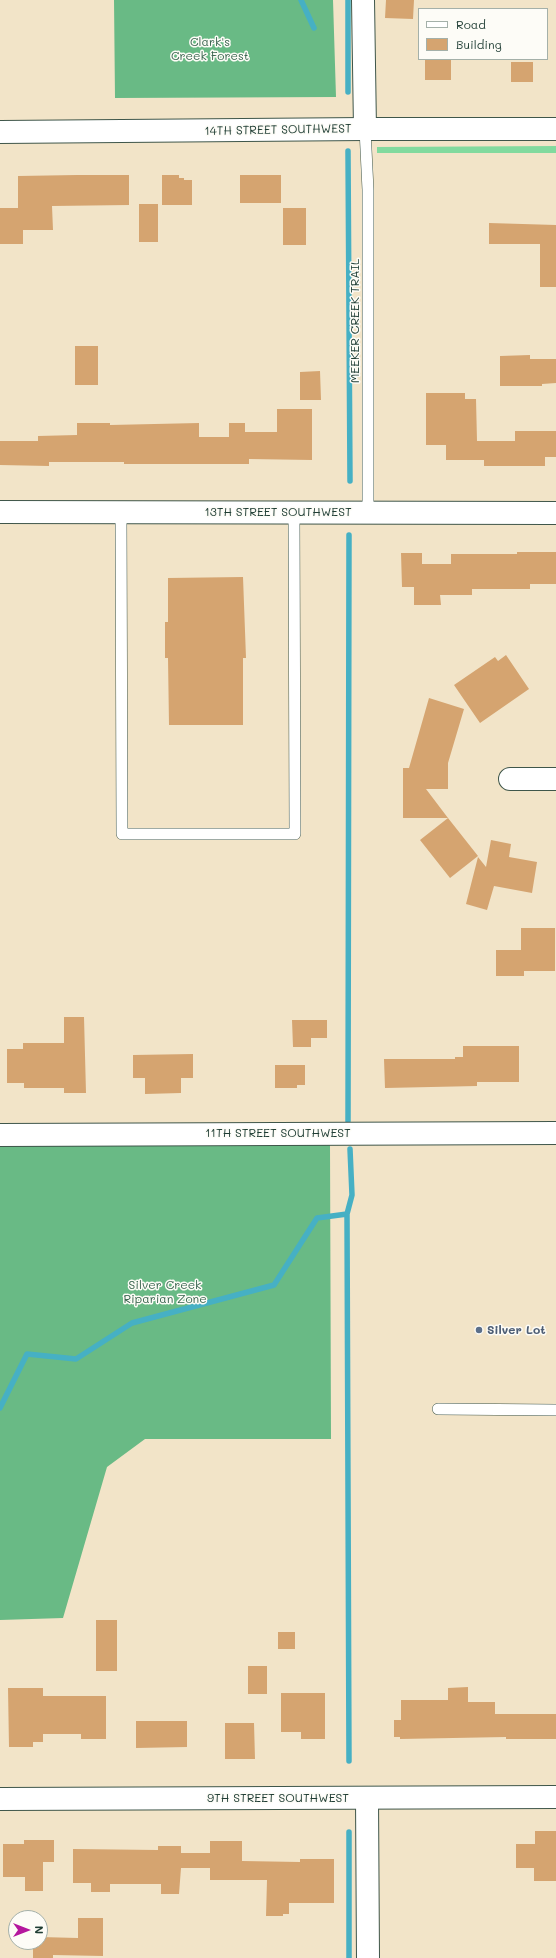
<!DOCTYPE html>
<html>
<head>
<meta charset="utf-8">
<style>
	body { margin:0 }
	#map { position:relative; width:556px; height:1958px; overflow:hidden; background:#f2e4c8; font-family:Mali,sans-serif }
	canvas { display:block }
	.legend { position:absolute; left:418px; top:8px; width:130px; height:52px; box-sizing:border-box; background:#fdfcf7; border:1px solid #a4b0a9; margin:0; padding:5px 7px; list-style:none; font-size:12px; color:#1f3d34 }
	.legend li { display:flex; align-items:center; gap:8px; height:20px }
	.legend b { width:20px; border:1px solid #a4b0a9 }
	.north { position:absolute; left:8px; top:1910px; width:40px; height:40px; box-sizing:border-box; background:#fdfcf7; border:1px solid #a4b0a9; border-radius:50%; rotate:90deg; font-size:11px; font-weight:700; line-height:16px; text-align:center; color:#1f3d34 }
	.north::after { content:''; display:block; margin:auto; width:14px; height:18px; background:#b5179e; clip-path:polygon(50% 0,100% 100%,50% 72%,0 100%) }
</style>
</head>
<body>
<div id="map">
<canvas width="556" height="1958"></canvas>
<ul class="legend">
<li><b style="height:5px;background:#fff"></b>Road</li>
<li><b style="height:11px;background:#d5a470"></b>Building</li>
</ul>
<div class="north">N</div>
</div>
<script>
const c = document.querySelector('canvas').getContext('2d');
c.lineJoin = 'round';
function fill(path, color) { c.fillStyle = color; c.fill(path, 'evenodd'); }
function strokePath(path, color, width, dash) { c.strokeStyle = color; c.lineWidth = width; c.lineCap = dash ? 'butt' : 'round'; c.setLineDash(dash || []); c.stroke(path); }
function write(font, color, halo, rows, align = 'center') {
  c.font = font + ' Mali,sans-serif'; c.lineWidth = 3; c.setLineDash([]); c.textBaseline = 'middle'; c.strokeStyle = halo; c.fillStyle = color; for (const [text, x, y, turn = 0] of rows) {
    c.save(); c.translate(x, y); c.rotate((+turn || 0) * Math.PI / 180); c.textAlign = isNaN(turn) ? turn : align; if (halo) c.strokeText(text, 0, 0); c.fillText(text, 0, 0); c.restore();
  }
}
const green = new Path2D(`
	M 556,146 L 556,153 L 377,153 L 377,147 Z`);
const forest = new Path2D(`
	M 114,0 L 333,0 L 336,97 L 115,98 Z
	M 330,1145 L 331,1439 L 145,1439 L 107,1467 L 63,1618 L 0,1620 L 0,1146 Z`);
const stream = new Path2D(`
	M 301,0 L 314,28
	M 348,92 L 348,0
	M 348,151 L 350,481
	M 348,1121 L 349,535
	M 347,1214 L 349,1761
	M 0,1408 L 27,1354 L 76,1359 L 132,1323 L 274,1285 L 317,1218 L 347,1214 L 352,1195 L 350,1149
	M 349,1832 L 349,1958`);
const building = new Path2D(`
	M 386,0 L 414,0 L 413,19 L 385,18 Z
	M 425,59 L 451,59 L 451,80 L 425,80 Z
	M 511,62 L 533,62 L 533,82 L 511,82 Z
	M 77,175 L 129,175 L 129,205 L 52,206 L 53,230 L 23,230 L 23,244 L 0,244 L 0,208 L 18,208 L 18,176 Z
	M 162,175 L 179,175 L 179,178 L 184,178 L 184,180 L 192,180 L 192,205 L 162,205 Z
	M 240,175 L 281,175 L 281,203 L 240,203 Z
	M 139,204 L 158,204 L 158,242 L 139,242 Z
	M 283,208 L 306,208 L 306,245 L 283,245 Z
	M 489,223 L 556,225 L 556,287 L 540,287 L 540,244 L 489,244 Z
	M 75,346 L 98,346 L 98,385 L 75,385 Z
	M 530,355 L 530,359 L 556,359 L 556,383 L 542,384 L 542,386 L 500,386 L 500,356 Z
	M 320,371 L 321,400 L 300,400 L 300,372 Z
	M 426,393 L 465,393 L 465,399 L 476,399 L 477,441 L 515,441 L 515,431 L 556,431 L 556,457 L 545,457 L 545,466 L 484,466 L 484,460 L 446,460 L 446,445 L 426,445 Z
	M 277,409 L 312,409 L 312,460 L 249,459 L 249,464 L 124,464 L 124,462 L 49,462 L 49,466 L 0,465 L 0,441 L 38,441 L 38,436 L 77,435 L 77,423 L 110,423 L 110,425 L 199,423 L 199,437 L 229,437 L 229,423 L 245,423 L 245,432 L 277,432 Z
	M 517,552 L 556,552 L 556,584 L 530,584 L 530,589 L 472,589 L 472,595 L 440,595 L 441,605 L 414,605 L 414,587 L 402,587 L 401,553 L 422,553 L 422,564 L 451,564 L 451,554 L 517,554 Z
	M 243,577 L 246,658 L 243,658 L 243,725 L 169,725 L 168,658 L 165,658 L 165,622 L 168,622 L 168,578 Z
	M 506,655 L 529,689 L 480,723 L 454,685 L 495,657 L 498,661 Z
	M 429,698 L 464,709 L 448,763 L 448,789 L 426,789 L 448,818 L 403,818 L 403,768 L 409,768 Z
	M 448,818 L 478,856 L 450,878 L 420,840 Z
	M 491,840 L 511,844 L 509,857 L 537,862 L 532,893 L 494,886 L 487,910 L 466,904 L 478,857 L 486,867 Z
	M 521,928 L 555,928 L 555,971 L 524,971 L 524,976 L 496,976 L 496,950 L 521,950 Z
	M 64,1017 L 84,1017 L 86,1093 L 64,1093 L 64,1088 L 24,1088 L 24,1083 L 7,1083 L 7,1049 L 23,1049 L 23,1043 L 64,1043 Z
	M 292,1020 L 327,1020 L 327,1038 L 311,1038 L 311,1047 L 293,1047 Z
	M 463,1046 L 519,1046 L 519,1082 L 477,1082 L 477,1086 L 385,1088 L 384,1059 L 455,1059 L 455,1057 L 463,1057 Z
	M 193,1054 L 193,1078 L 181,1078 L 181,1093 L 145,1094 L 145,1078 L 133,1078 L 133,1055 Z
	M 275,1065 L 305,1065 L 305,1085 L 297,1085 L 297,1088 L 275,1088 Z
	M 96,1620 L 117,1620 L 117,1671 L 96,1671 Z
	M 278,1632 L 295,1632 L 295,1649 L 278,1649 Z
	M 248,1666 L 267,1666 L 267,1694 L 248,1694 Z
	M 468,1687 L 468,1702 L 495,1702 L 495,1714 L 556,1714 L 556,1739 L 506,1739 L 506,1737 L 400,1739 L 400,1737 L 394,1737 L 394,1720 L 401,1720 L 401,1700 L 448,1700 L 448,1688 Z
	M 8,1688 L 43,1688 L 43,1696 L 106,1696 L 106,1739 L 81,1739 L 81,1734 L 43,1734 L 43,1742 L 33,1742 L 33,1747 L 9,1747 Z
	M 281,1693 L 325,1693 L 325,1739 L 301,1739 L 301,1732 L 281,1732 Z
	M 136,1721 L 187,1721 L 187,1747 L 136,1748 Z
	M 225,1723 L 254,1723 L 255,1759 L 225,1759 Z
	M 535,1831 L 556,1831 L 556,1881 L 534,1881 L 534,1868 L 516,1868 L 516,1844 L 535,1844 Z
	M 24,1840 L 54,1840 L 54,1862 L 43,1862 L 43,1891 L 25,1891 L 25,1877 L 3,1877 L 3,1844 L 24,1844 Z
	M 210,1841 L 242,1841 L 242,1861 L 300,1862 L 300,1859 L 334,1859 L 334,1903 L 289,1903 L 289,1914 L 283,1914 L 283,1916 L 266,1916 L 267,1880 L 210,1880 L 210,1868 L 181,1868 L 179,1894 L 161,1894 L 161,1884 L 110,1884 L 110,1892 L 91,1892 L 91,1883 L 73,1883 L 73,1849 L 158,1850 L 158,1846 L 181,1846 L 181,1853 L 210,1853 Z
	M 78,1918 L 103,1918 L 103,1956 L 53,1955 L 53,1958 L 33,1958 L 33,1942 L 40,1942 L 40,1937 L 78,1938 Z`);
const lane = new Path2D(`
	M 365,129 L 368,190 L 368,512
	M 121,512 L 122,834 L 295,834 L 294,512
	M 438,1409 L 556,1410`);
const street = new Path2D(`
	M 363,0 L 365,129
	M 0,512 L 556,513
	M 510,779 L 556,779
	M 0,1135 L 556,1133
	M 367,1798 L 368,1958`);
const secondary = new Path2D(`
	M 0,132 L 365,129 L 556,129
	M 0,1799 L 556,1797`);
const markers = [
	[479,1330,4,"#5c6f8a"]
];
const parkNames = [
	["Clark's",210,42],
	["Creek Forest",210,56],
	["Silver Creek",165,1285],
	["Riparian Zone",165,1299]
];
const streetNames = [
	["14TH STREET SOUTHWEST",278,130,-1],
	["MEEKER CREEK TRAIL",355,321,-90],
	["13TH STREET SOUTHWEST",278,512],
	["11TH STREET SOUTHWEST",278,1133],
	["9TH STREET SOUTHWEST",278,1798]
];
const serviceNames = [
	["Silver Lot",487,1330]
];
fill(green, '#82da9e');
fill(forest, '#69ba85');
strokePath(stream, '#46b0c4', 5.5);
fill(building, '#d5a470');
strokePath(lane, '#3f564a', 12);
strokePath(street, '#3f564a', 24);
strokePath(secondary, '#3f564a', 24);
strokePath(lane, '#fff', 11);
strokePath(street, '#fff', 22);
strokePath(secondary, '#fff', 22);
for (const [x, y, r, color] of markers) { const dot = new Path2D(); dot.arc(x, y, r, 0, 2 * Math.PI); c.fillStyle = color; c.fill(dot); strokePath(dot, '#fdfcf7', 1.5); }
write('12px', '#38644e', '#fdfcf7', parkNames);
write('12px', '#1f3d34', '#fdfcf7', streetNames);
write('bold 12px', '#4e5e75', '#fdfcf7', serviceNames, 'left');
</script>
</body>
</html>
